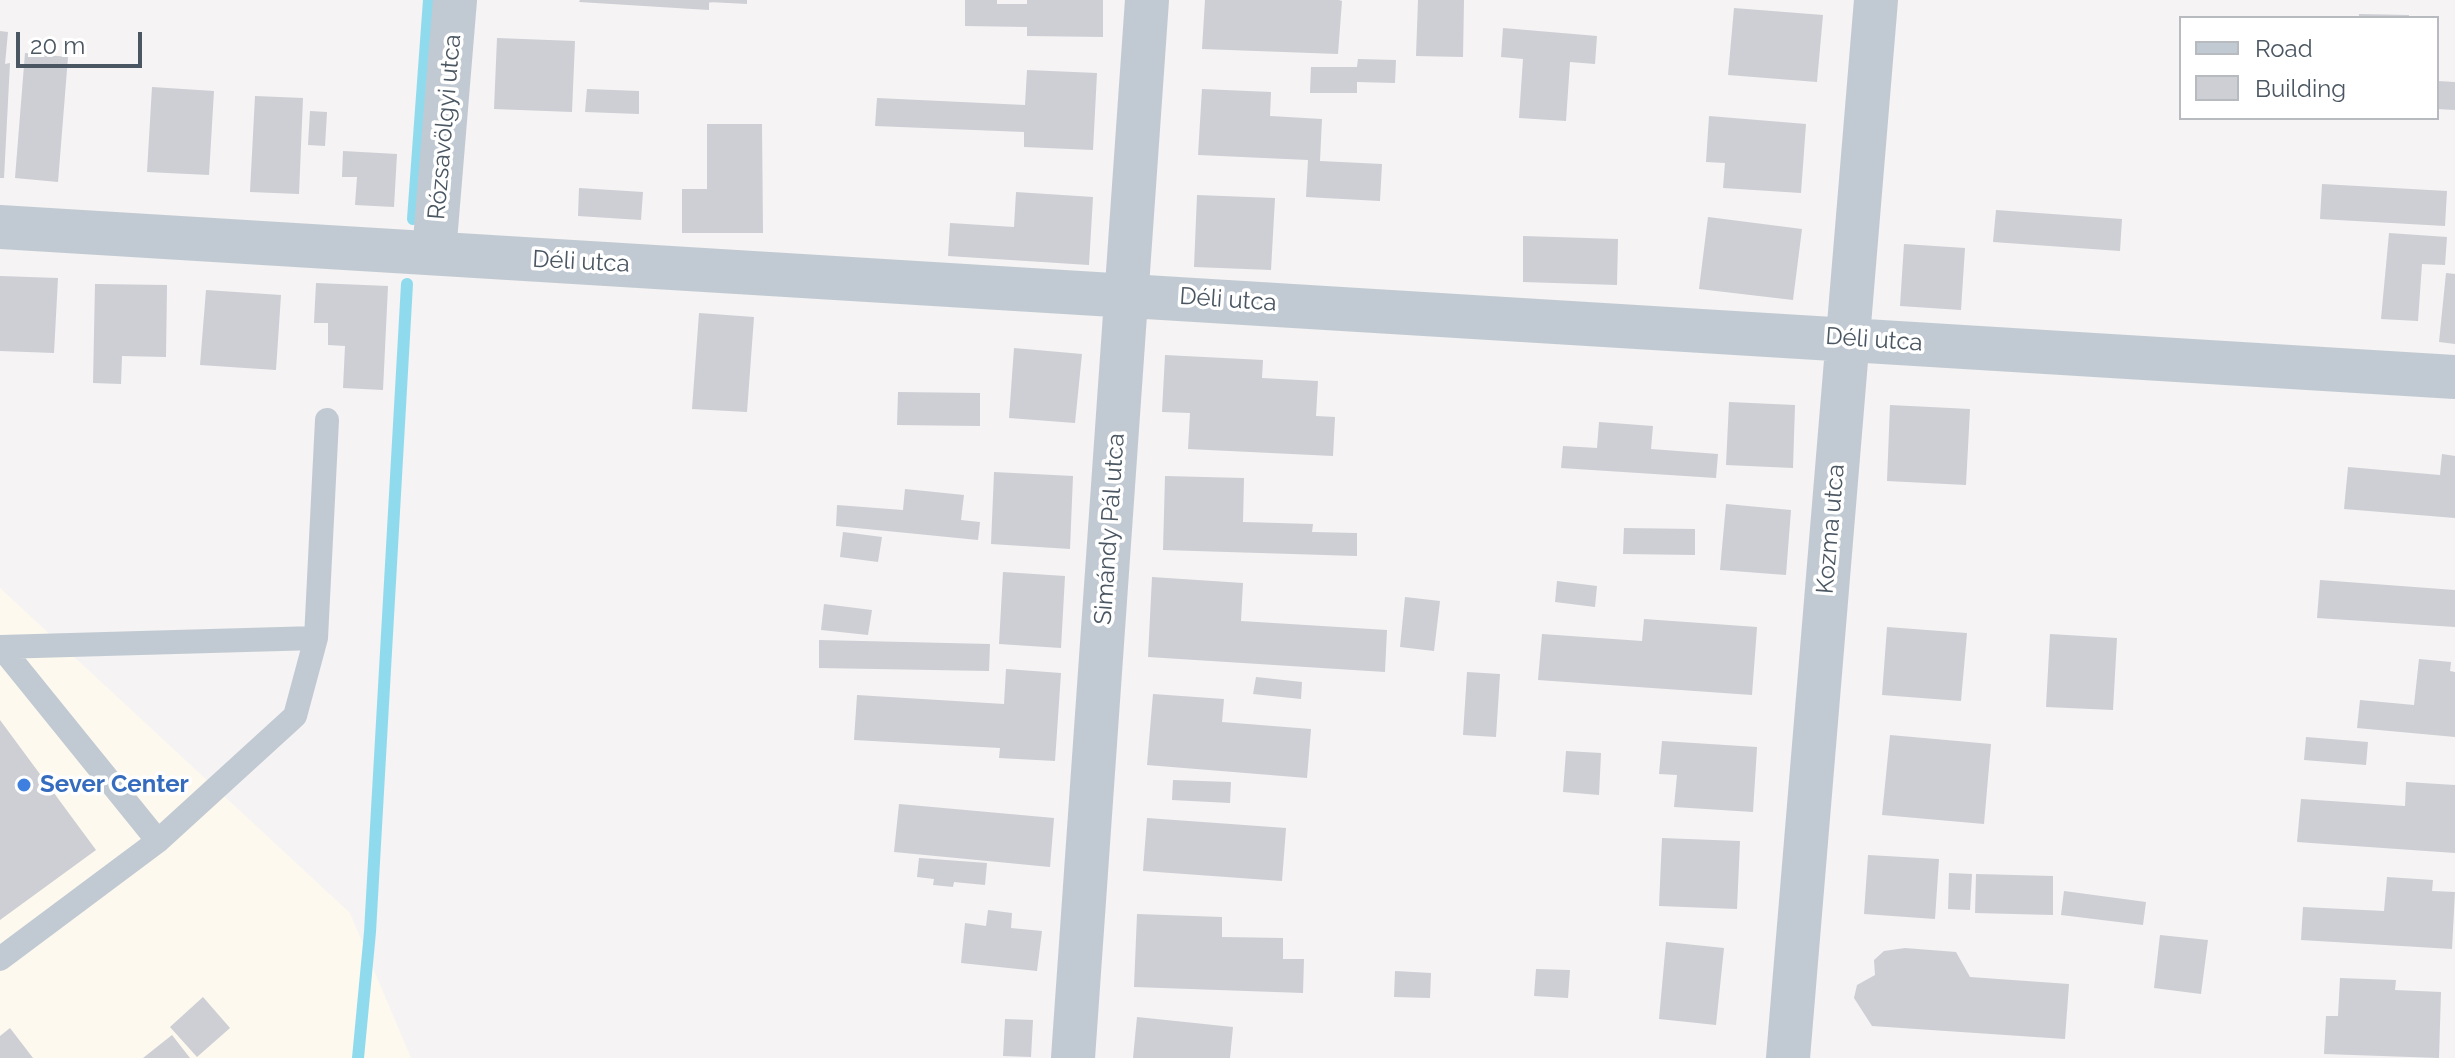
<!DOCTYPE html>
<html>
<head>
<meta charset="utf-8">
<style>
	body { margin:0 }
	#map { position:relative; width:2455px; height:1058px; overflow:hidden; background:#f5f3f3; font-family:Raleway,sans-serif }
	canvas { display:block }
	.legend { position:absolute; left:2179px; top:16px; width:260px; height:104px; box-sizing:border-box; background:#fff; border:2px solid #b7bbc0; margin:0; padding:10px 14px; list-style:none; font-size:24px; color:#4a5661 }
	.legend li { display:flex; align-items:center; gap:16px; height:40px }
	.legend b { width:40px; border:2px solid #b7bbc0 }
	.scale { position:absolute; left:16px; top:32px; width:126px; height:36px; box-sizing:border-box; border:4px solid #4a5661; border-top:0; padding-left:10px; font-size:24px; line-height:28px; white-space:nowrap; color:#4a5661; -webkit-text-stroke:6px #fff; paint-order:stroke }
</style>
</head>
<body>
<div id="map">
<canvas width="2455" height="1058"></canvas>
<ul class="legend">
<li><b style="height:10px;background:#c1cad2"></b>Road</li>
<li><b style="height:22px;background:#cdcfd5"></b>Building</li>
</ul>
<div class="scale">20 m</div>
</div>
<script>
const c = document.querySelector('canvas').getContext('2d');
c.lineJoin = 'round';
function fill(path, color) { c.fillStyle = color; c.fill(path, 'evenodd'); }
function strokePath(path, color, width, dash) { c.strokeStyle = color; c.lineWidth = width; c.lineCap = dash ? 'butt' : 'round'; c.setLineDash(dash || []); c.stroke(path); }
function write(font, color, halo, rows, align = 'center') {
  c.font = font + ' Raleway,sans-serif'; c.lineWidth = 7; c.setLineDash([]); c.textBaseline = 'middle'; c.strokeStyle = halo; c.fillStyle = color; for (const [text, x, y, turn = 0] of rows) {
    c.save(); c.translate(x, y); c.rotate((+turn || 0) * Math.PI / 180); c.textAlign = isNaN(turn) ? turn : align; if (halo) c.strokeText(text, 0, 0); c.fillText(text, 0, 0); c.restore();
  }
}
const commercial = new Path2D(`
	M 0,588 L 350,913 L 411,1058 L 0,1058 Z`);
const stream = new Path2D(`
	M 413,219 L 429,0
	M 358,1058 L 370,932 L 407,284`);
const building = new Path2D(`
	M 580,0 L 709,0 L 709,10 L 579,2 Z
	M 709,0 L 747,0 L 747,4 L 709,2 Z
	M 965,0 L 997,0 L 997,4 L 1027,4 L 1027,0 L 1103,0 L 1103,37 L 1027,36 L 1027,27 L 965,26 Z
	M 1205,0 L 1339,0 L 1342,1 L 1338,54 L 1202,49 Z
	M 1418,0 L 1464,0 L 1463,57 L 1416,56 Z
	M 1734,8 L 1823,15 L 1817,82 L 1728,75 Z
	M 2359,14 L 2409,15 L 2409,18 L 2359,18 Z
	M 1503,28 L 1597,36 L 1595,64 L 1570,62 L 1566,121 L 1519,118 L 1523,59 L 1501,57 Z
	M 0,31 L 8,32 L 5,64 L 10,63 L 4,178 L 0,178 Z
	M 497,38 L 575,41 L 572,112 L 494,109 Z
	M 25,53 L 68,57 L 58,182 L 15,178 Z
	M 1358,59 L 1396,60 L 1395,83 L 1357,82 L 1357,93 L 1310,93 L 1311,67 L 1357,67 Z
	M 1027,70 L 1097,73 L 1093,150 L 1024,147 L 1024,132 L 875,126 L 877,98 L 1025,105 Z
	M 2437,81 L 2455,82 L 2455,110 L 2437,109 Z
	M 152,87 L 214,91 L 209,175 L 147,172 Z
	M 587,89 L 639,91 L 639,114 L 585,112 Z
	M 1202,89 L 1271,92 L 1270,116 L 1322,119 L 1320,161 L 1382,164 L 1380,201 L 1306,197 L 1308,160 L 1198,155 Z
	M 255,96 L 303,98 L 299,194 L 250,192 Z
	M 310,111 L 327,112 L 325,146 L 308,145 Z
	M 1709,116 L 1806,124 L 1801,193 L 1723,188 L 1725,163 L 1706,162 Z
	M 707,124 L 762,124 L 763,233 L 682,233 L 682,189 L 707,189 Z
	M 343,151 L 397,154 L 394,207 L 355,205 L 357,177 L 342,177 Z
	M 2322,184 L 2447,191 L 2445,226 L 2320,219 Z
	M 579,188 L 643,192 L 641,220 L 578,216 Z
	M 1016,192 L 1093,197 L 1089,265 L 948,256 L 950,223 L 1014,227 Z
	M 1197,195 L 1275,198 L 1271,270 L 1194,267 Z
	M 1996,210 L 2122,219 L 2120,251 L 1993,242 Z
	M 1708,217 L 1802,229 L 1793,300 L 1699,289 Z
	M 2389,233 L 2447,237 L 2445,265 L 2422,264 L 2418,321 L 2381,319 Z
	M 1523,236 L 1618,239 L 1617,285 L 1523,282 Z
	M 1904,244 L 1965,248 L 1961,310 L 1900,306 Z
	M 2446,273 L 2455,274 L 2455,344 L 2439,342 Z
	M 0,276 L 58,278 L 54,353 L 0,351 Z
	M 316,283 L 388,286 L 383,390 L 343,388 L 345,346 L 328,345 L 328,323 L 314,323 Z
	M 95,284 L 167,285 L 166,357 L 122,356 L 121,384 L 93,383 Z
	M 206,290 L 281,295 L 276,370 L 200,365 Z
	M 699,313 L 754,317 L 747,412 L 692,409 Z
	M 1014,348 L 1082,354 L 1075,423 L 1009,418 Z
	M 1165,355 L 1263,360 L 1262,378 L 1318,381 L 1316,416 L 1335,417 L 1333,456 L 1188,449 L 1190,413 L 1162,412 Z
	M 898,392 L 980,393 L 980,426 L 897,425 Z
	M 1729,402 L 1795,405 L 1793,468 L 1726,465 Z
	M 1890,405 L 1970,409 L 1966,485 L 1887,481 Z
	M 1599,422 L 1653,426 L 1651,449 L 1718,454 L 1716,478 L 1561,468 L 1563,446 L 1597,448 Z
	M 2442,454 L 2455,456 L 2455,518 L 2344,509 L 2348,467 L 2440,475 Z
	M 994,472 L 1073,476 L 1070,549 L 991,544 Z
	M 1165,476 L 1244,478 L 1243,522 L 1313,524 L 1312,532 L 1357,533 L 1357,556 L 1163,550 Z
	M 905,489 L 964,495 L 961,520 L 980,522 L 978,540 L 836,526 L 837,505 L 903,510 Z
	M 1726,504 L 1791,510 L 1786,575 L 1720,570 Z
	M 1624,528 L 1695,529 L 1695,555 L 1623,554 Z
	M 843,532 L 882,537 L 878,562 L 840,557 Z
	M 1003,572 L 1065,576 L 1061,648 L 999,644 Z
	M 1152,577 L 1243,583 L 1241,621 L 1387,630 L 1385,672 L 1148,657 Z
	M 2320,580 L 2455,590 L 2455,627 L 2317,618 Z
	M 1557,581 L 1597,586 L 1595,607 L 1555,602 Z
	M 1405,597 L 1440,601 L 1434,651 L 1400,647 Z
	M 824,604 L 872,610 L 868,635 L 821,630 Z
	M 1644,619 L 1757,627 L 1752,695 L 1538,680 L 1542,634 L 1642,641 Z
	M 1887,627 L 1967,633 L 1961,701 L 1882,695 Z
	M 2050,634 L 2117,638 L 2113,710 L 2046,707 Z
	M 819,640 L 990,644 L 989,671 L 819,668 Z
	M 2419,659 L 2451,662 L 2450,671 L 2455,672 L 2455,737 L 2357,728 L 2360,700 L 2414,705 Z
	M 1006,669 L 1061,673 L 1055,761 L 999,758 L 1000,748 L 854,740 L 857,695 L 1004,704 Z
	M 1467,672 L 1500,674 L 1496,737 L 1463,735 Z
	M 1256,677 L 1302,682 L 1301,699 L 1253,694 Z
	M 1153,694 L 1224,699 L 1222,722 L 1311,729 L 1307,778 L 1147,765 Z
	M 0,720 L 96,850 L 0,920 Z
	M 1890,735 L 1991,744 L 1984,824 L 1882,815 Z
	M 2306,737 L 2368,742 L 2366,765 L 2304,760 Z
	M 1662,741 L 1757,747 L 1753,812 L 1674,807 L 1677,775 L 1659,774 Z
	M 1566,751 L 1601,753 L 1599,795 L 1563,792 Z
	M 1173,780 L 1231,782 L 1230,803 L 1172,800 Z
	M 2406,782 L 2455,785 L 2455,853 L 2297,842 L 2301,799 L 2405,806 Z
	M 899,804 L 1054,818 L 1050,867 L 894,852 Z
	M 1147,818 L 1286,828 L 1282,881 L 1143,871 Z
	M 1662,838 L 1740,841 L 1737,909 L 1659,906 Z
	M 1868,855 L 1939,859 L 1935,919 L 1864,914 Z
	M 919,858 L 987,863 L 985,885 L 954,882 L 953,887 L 933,885 L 934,879 L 917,877 Z
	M 1949,873 L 1972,874 L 1970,910 L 1948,909 Z
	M 1976,874 L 2053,876 L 2053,915 L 1975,913 Z
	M 2387,877 L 2433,880 L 2432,891 L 2455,892 L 2452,949 L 2301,940 L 2303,907 L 2384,911 Z
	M 2064,891 L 2146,902 L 2143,925 L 2061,915 Z
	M 988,910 L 1012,913 L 1011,928 L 1042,931 L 1037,971 L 961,963 L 965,923 L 986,926 Z
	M 1137,914 L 1222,917 L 1222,937 L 1283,938 L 1283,959 L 1304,959 L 1303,993 L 1134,987 Z
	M 2160,935 L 2208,940 L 2201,994 L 2154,988 Z
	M 1666,942 L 1724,948 L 1716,1025 L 1659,1019 Z
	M 1905,948 L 1956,952 L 1970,977 L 2069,984 L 2065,1039 L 1872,1026 L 1854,998 L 1857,985 L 1875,975 L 1874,960 L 1884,951 Z
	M 1536,969 L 1570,970 L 1568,998 L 1534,996 Z
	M 1395,971 L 1431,973 L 1430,998 L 1394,997 Z
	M 2340,978 L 2396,980 L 2395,990 L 2441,992 L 2439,1058 L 2324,1054 L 2326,1016 L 2338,1016 Z
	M 203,997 L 230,1028 L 197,1057 L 170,1027 Z
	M 1137,1017 L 1233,1027 L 1230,1058 L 1133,1058 Z
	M 1005,1019 L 1033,1020 L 1031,1057 L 1003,1056 Z
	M 10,1028 L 33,1058 L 0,1058 L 0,1036 Z
	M 172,1035 L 190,1058 L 143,1058 Z`);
const service = new Path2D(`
	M 316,638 L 327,420
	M 0,647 L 316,638 L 295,716 L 158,841 L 0,959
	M 1,647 L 158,841`);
const minor = new Path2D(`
	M 0,227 L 2455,377
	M 434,253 L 455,0
	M 1073,1058 L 1147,0
	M 1788,1058 L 1876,0`);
const markers = [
	[24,785,8,"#3f7fe0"]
];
const streetNames = [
	["Rózsavölgyi utca",445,127,-85],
	["Déli utca",581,262,3],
	["Déli utca",1228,300,4],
	["Déli utca",1874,340,4],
	["Simándy Pál utca",1110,529,-86],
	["Kozma utca",1831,529,-85]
];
const shopNames = [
	["Sever Center",40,785]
];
fill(commercial, '#fdf9ef');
strokePath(stream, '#90daee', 12);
fill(building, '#cdcfd5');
strokePath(service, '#c1cad2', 24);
strokePath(minor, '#c1cad2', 44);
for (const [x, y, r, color] of markers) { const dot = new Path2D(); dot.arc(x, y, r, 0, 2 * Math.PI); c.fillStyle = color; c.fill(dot); strokePath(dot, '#fff', 3); }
write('24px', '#4a5661', '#fff', streetNames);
write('bold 24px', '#366cbe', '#fff', shopNames, 'left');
</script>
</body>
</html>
